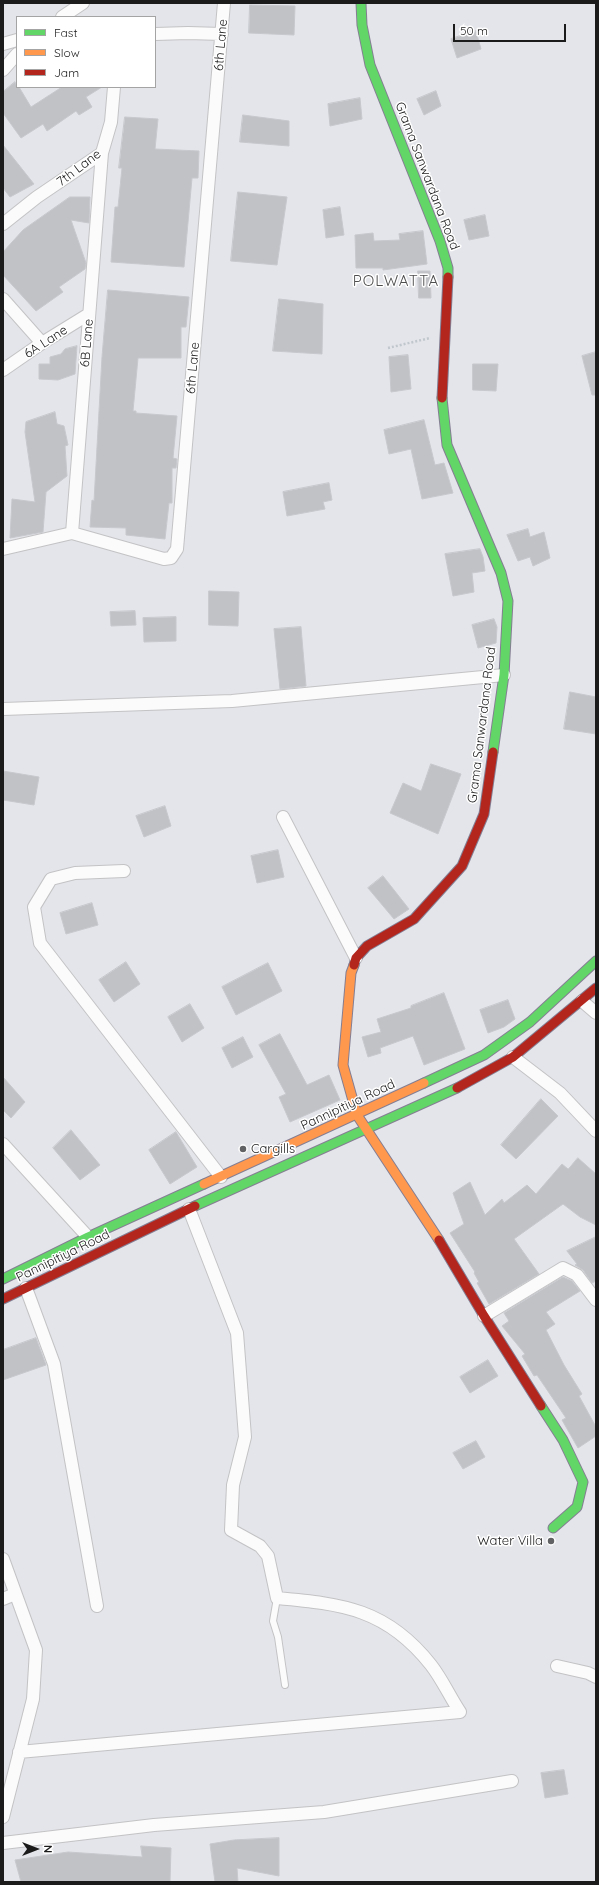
<!DOCTYPE html>
<html>
<head>
<meta charset="utf-8">
<style>
	body { margin:0 }
	#map { position:relative; width:599px; height:1885px; overflow:hidden; background:#e4e5ea; font-family:Quicksand,sans-serif }
	canvas { display:block }
	.frame { position:absolute; inset:0; border:4px solid #1b1b1b; pointer-events:none }
	.legend { position:absolute; left:16px; top:16px; width:140px; height:72px; box-sizing:border-box; background:#fff; border:1px solid #a4a4a4; margin:0; padding:5px 7px; list-style:none; font-size:12px; color:#1b1b1b }
	.legend li { display:flex; align-items:center; gap:8px; height:20px }
	.legend b { width:20px; border:1px solid #a4a4a4 }
	.north { position:absolute; left:16px; top:1829px; width:40px; height:40px; -webkit-text-stroke:3px #fff; paint-order:stroke; rotate:90deg; font-size:11px; font-weight:700; line-height:16px; text-align:center; color:#1b1b1b }
	.north::after { content:''; display:block; margin:auto; width:14px; height:18px; background:#1b1b1b; clip-path:polygon(50% 0,100% 100%,50% 72%,0 100%) }
	.scale { position:absolute; left:453px; top:24px; width:113px; height:18px; box-sizing:border-box; border:2px solid #1b1b1b; border-top:0; padding-left:5px; font-size:12px; line-height:14px; white-space:nowrap; color:#1b1b1b; -webkit-text-stroke:3px #fff; paint-order:stroke }
</style>
</head>
<body>
<div id="map">
<canvas width="599" height="1885"></canvas>
<div class="frame"></div>
<ul class="legend">
<li><b style="height:5px;background:#63d668"></b>Fast</li>
<li><b style="height:5px;background:#ff974d"></b>Slow</li>
<li><b style="height:5px;background:#b3261e"></b>Jam</li>
</ul>
<div class="north">N</div>
<div class="scale">50 m</div>
</div>
<script>
const c = document.querySelector('canvas').getContext('2d');
c.lineJoin = 'round';
function fill(path, color) { c.fillStyle = color; c.fill(path, 'evenodd'); }
function strokePath(path, color, width, dash) { c.strokeStyle = color; c.lineWidth = width; c.lineCap = dash ? 'butt' : 'round'; c.setLineDash(dash || []); c.stroke(path); }
function write(font, color, halo, rows, align = 'center') {
  c.font = font + ' Quicksand,sans-serif'; c.lineWidth = 3; c.setLineDash([]); c.textBaseline = 'middle'; c.strokeStyle = halo; c.fillStyle = color; for (const [text, x, y, turn = 0] of rows) {
    c.save(); c.translate(x, y); c.rotate((+turn || 0) * Math.PI / 180); c.textAlign = isNaN(turn) ? turn : align; if (halo) c.strokeText(text, 0, 0); c.fillText(text, 0, 0); c.restore();
  }
}
const building = new Path2D(`
	M 250,5 L 295,6 L 294,35 L 249,33 Z
	M 476,31 L 481,49 L 457,58 L 451,39 Z
	M 15,82 L 17,87 L 19,87 L 31,107 L 62,87 L 102,87 L 86,97 L 92,107 L 79,115 L 76,111 L 47,131 L 43,124 L 21,138 L 3,113 L 3,92 Z
	M 436,91 L 441,106 L 424,115 L 417,99 Z
	M 360,98 L 362,119 L 330,126 L 328,104 Z
	M 243,115 L 289,121 L 289,146 L 240,142 Z
	M 125,117 L 158,119 L 155,149 L 199,151 L 198,178 L 192,178 L 184,267 L 111,262 L 115,207 L 118,207 L 122,168 L 119,168 Z
	M 3,145 L 34,184 L 10,197 L 3,188 Z
	M 238,192 L 287,197 L 277,265 L 231,261 Z
	M 70,197 L 90,197 L 89,223 L 71,220 L 86,263 L 85,269 L 59,287 L 63,292 L 36,311 L 3,275 L 3,252 L 23,230 Z
	M 340,207 L 344,235 L 326,238 L 323,210 Z
	M 485,215 L 489,236 L 469,240 L 464,220 Z
	M 423,231 L 427,264 L 383,270 L 383,268 L 356,268 L 355,235 L 373,233 L 374,241 L 400,240 L 399,234 Z
	M 418,271 L 430,271 L 431,298 L 419,298 Z
	M 108,290 L 189,297 L 186,327 L 181,327 L 181,358 L 138,358 L 133,411 L 136,411 L 136,413 L 177,416 L 173,458 L 177,459 L 176,468 L 172,468 L 172,503 L 169,503 L 165,539 L 126,535 L 126,528 L 90,527 L 92,500 L 94,501 L 102,357 Z
	M 279,299 L 323,304 L 322,354 L 273,351 Z
	M 77,346 L 75,374 L 58,380 L 39,379 L 39,364 L 50,364 L 50,357 L 61,354 L 65,349 Z
	M 596,352 L 596,395 L 592,395 L 582,356 Z
	M 408,355 L 411,389 L 391,392 L 389,357 Z
	M 473,364 L 498,364 L 496,391 L 473,390 Z
	M 55,412 L 57,424 L 64,426 L 68,445 L 65,446 L 67,476 L 46,492 L 43,532 L 10,538 L 12,499 L 35,502 L 25,432 L 26,422 Z
	M 424,420 L 435,465 L 444,463 L 453,493 L 422,499 L 411,449 L 389,454 L 384,430 Z
	M 329,483 L 332,500 L 323,502 L 325,509 L 287,516 L 283,492 Z
	M 528,529 L 530,537 L 544,532 L 550,558 L 533,566 L 530,557 L 518,561 L 507,535 Z
	M 480,549 L 483,557 L 485,571 L 472,573 L 474,592 L 453,596 L 445,554 Z
	M 209,591 L 239,592 L 238,626 L 209,625 Z
	M 135,611 L 136,625 L 111,626 L 110,612 Z
	M 176,617 L 176,641 L 144,642 L 143,618 Z
	M 494,619 L 497,627 L 496,643 L 478,648 L 472,625 Z
	M 301,627 L 306,686 L 280,689 L 274,629 Z
	M 570,692 L 596,697 L 596,734 L 564,729 Z
	M 431,764 L 461,774 L 438,834 L 390,813 L 403,783 L 421,791 Z
	M 3,771 L 39,777 L 34,805 L 3,800 Z
	M 165,806 L 171,826 L 144,837 L 136,816 Z
	M 278,850 L 284,877 L 257,883 L 251,856 Z
	M 383,876 L 409,909 L 394,919 L 368,888 Z
	M 92,903 L 98,925 L 66,934 L 60,913 Z
	M 126,962 L 140,984 L 114,1002 L 99,980 Z
	M 268,963 L 282,991 L 236,1015 L 222,987 Z
	M 444,993 L 465,1049 L 424,1065 L 413,1036 L 380,1048 L 381,1053 L 368,1057 L 362,1037 L 381,1032 L 377,1019 L 411,1008 L 411,1006 Z
	M 508,1000 L 515,1019 L 504,1027 L 488,1033 L 480,1010 Z
	M 190,1004 L 204,1028 L 182,1042 L 168,1017 Z
	M 280,1034 L 307,1085 L 329,1075 L 340,1100 L 290,1122 L 279,1097 L 286,1094 L 259,1045 Z
	M 243,1037 L 253,1057 L 232,1068 L 222,1048 Z
	M 3,1077 L 25,1102 L 11,1118 L 3,1110 Z
	M 541,1099 L 558,1116 L 516,1159 L 501,1145 Z
	M 71,1130 L 100,1165 L 80,1180 L 53,1148 Z
	M 176,1132 L 197,1167 L 170,1184 L 149,1150 Z
	M 578,1158 L 596,1174 L 596,1225 L 580,1217 L 563,1204 L 514,1239 L 539,1274 L 489,1304 L 477,1283 L 479,1282 L 474,1273 L 475,1272 L 450,1233 L 464,1224 L 453,1193 L 470,1182 L 485,1215 L 502,1199 L 504,1203 L 527,1185 L 536,1194 L 562,1164 L 568,1169 Z
	M 596,1237 L 596,1281 L 592,1283 L 583,1270 L 575,1265 L 577,1264 L 567,1251 Z
	M 563,1277 L 572,1281 L 580,1291 L 546,1312 L 555,1324 L 546,1330 L 564,1365 L 582,1394 L 579,1396 L 596,1427 L 596,1436 L 578,1448 L 562,1420 L 566,1418 L 537,1375 L 534,1376 L 522,1356 L 525,1354 L 502,1326 L 509,1321 L 504,1313 Z
	M 36,1338 L 46,1365 L 3,1380 L 3,1350 Z
	M 488,1360 L 498,1376 L 470,1393 L 460,1377 Z
	M 476,1441 L 485,1457 L 463,1469 L 453,1453 Z
	M 564,1770 L 568,1794 L 545,1798 L 541,1773 Z
	M 279,1838 L 279,1876 L 237,1868 L 238,1882 L 215,1882 L 210,1844 L 234,1840 Z
	M 141,1846 L 171,1848 L 170,1882 L 21,1882 L 15,1860 L 68,1852 L 142,1857 Z`);
const path = new Path2D(`
	M 388,348 L 430,338`);
const lane = new Path2D(`
	M 277,1598 L 273,1621 L 278,1637 L 285,1685`);
const street = new Path2D(`
	M 62,17 L 83,3
	M 155,34 L 188,33 L 222,34
	M 3,44 L 17,40
	M 3,70 L 17,54
	M 3,224 L 37,197 L 102,153 L 111,122 L 114,87
	M 3,299 L 42,343
	M 3,370 L 42,343 L 89,314
	M 72,533 L 102,153
	M 3,549 L 72,533 L 164,559 L 171,558 L 177,549 L 224,3
	M 3,709 L 232,701 L 504,675
	M 283,817 L 356,958
	M 124,871 L 75,873 L 51,879 L 34,907 L 40,943 L 221,1177
	M 582,1001 L 596,1013
	M 513,1057 L 560,1093 L 596,1131
	M 3,1144 L 88,1237
	M 26,1288 L 54,1364 L 97,1606
	M 484,1316 L 563,1268 L 577,1275 L 596,1300
	M 3,1559 L 36,1650 L 33,1699 L 3,1817
	M 3,1599 L 15,1594
	M 557,1666 L 588,1673 L 596,1677
	M 19,1752 L 460,1712 C 450,1697 442,1679 431,1665 C 387,1609 343,1604 277,1598 L 268,1556 L 260,1546 L 231,1530 L 233,1485 L 245,1437 L 237,1333 L 189,1209
	M 3,1843 L 154,1825 L 324,1812 L 512,1781`);
const fast = new Path2D(`
	M 361,3 L 362,25 L 370,65 L 440,241 L 448,268 L 448,277
	M 442,398 L 447,445 L 501,573 L 508,601 L 504,675 L 493,752
	M 424,1083 L 484,1055 L 530,1022 L 596,961
	M 195,1206 L 457,1088
	M 3,1279 L 88,1237 L 204,1184
	M 541,1406 L 563,1440 L 583,1482 L 577,1507 L 553,1528`);
const slow = new Path2D(`
	M 354,965 L 351,973 L 343,1065 L 357,1115 L 439,1240
	M 204,1184 L 424,1083`);
const jam = new Path2D(`
	M 442,398 L 448,277
	M 354,965 L 356,958 L 367,946 L 414,919 L 462,866 L 484,814 L 493,752
	M 457,1088 L 513,1057 L 596,988
	M 439,1240 L 484,1316 L 541,1406
	M 3,1299 L 195,1206`);
const markers = [
	[243,1149,4,"#616263"],
	[551,1541,4,"#616263"]
];
const streetNames = [
	["6th Lane",221,45,-85],
	["7th Lane",79,168,-37],
	["Grama Sanwardana Road",427,176,69],
	["6A Lane",46,342,-33],
	["6B Lane",87,343,-85],
	["6th Lane",193,368,-85],
	["Grama Sanwardana Road",482,725,-83],
	["Pannipitiya Road",348,1105,-25],
	["Pannipitiya Road",63,1256,-26]
];
const poiNames = [
	["Cargills",251,1149],
	["Water Villa",543,1541,"right"]
];
const quarterNames = [
	["POLWATTA",396,281]
];
fill(building, '#c1c2c6');
strokePath(building, '#c6c8cd', 1);
strokePath(lane, '#c3c3c5', 8);
strokePath(street, '#c3c3c5', 14);
strokePath(fast, '#847e93', 11);
strokePath(slow, '#847e93', 11);
strokePath(jam, '#847e93', 11);
strokePath(path, '#c0c7cd', 2.5, [2, 2]);
strokePath(lane, '#fbfbfc', 6);
strokePath(street, '#fbfbfc', 12);
strokePath(fast, '#63d668', 9);
strokePath(slow, '#ff974d', 9);
strokePath(jam, '#b3261e', 9);
for (const [x, y, r, color] of markers) { const dot = new Path2D(); dot.arc(x, y, r, 0, 2 * Math.PI); c.fillStyle = color; c.fill(dot); strokePath(dot, '#fff', 1.5); }
write('13px', '#1b1b1b', '#fff', streetNames);
write('13px', '#1b1b1b', '#fff', poiNames, 'left');
c.letterSpacing = '1px';
write('15px', '#4e4e4e', '#fff', quarterNames);
c.letterSpacing = '0px';
</script>
</body>
</html>
